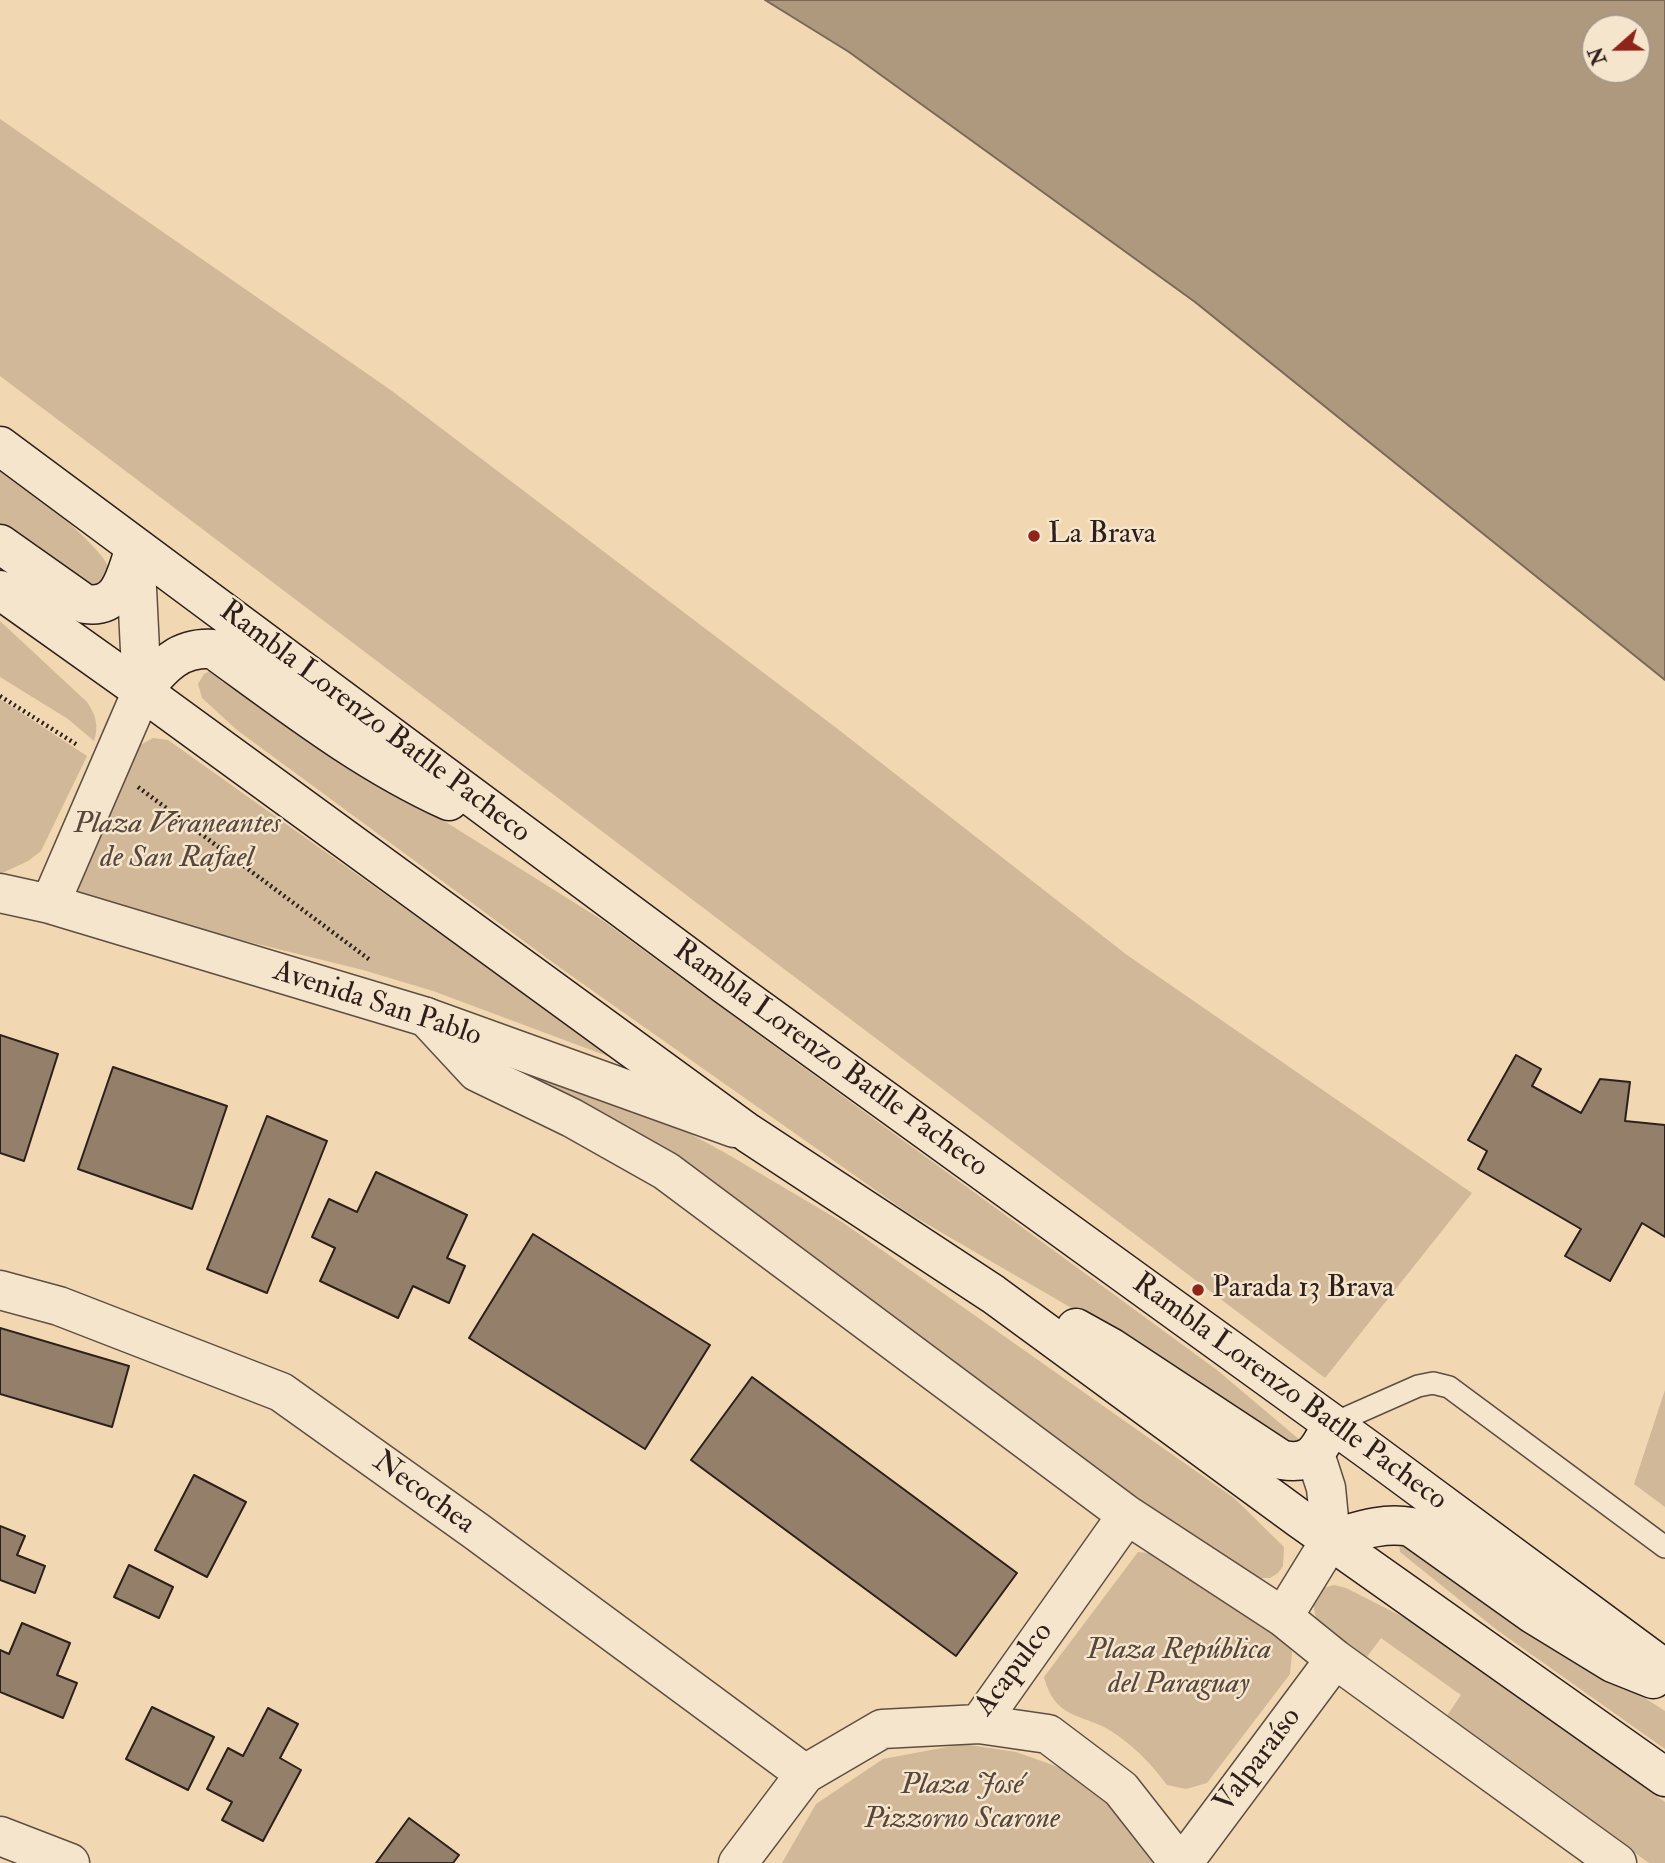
<!DOCTYPE html>
<html>
<head>
<meta charset="utf-8">
<style>
	body { margin:0 }
	#map { position:relative; width:1665px; height:1863px; overflow:hidden; background:#f1d7b2; font-family:"IM FELL Double Pica",serif }
	canvas { display:block }
	.north { position:absolute; left:1581px; top:14px; width:70px; height:70px; box-sizing:border-box; background:#f6e5cd; border:2px solid #a69686; border-radius:50%; rotate:249deg; font-size:19px; font-weight:700; line-height:28px; text-align:center; color:#2d201c }
	.north::after { content:''; display:block; margin:auto; width:24px; height:32px; background:#8f2418; clip-path:polygon(50% 0,100% 100%,50% 72%,0 100%) }
</style>
</head>
<body>
<div id="map">
<canvas width="1665" height="1863"></canvas>
<div class="north">N</div>
</div>
<script>
const c = document.querySelector('canvas').getContext('2d');
c.lineJoin = 'round';
function fill(path, color) { c.fillStyle = color; c.fill(path, 'evenodd'); }
function strokePath(path, color, width, dash) { c.strokeStyle = color; c.lineWidth = width; c.lineCap = dash ? 'butt' : 'round'; c.setLineDash(dash || []); c.stroke(path); }
function write(font, color, halo, rows, align = 'center') {
  c.font = font + ' "IM FELL Double Pica",serif'; c.lineWidth = 5; c.setLineDash([]); c.textBaseline = 'middle'; c.strokeStyle = halo; c.fillStyle = color; for (const [text, x, y, turn = 0] of rows) {
    c.save(); c.translate(x, y); c.rotate((+turn || 0) * Math.PI / 180); c.textAlign = isNaN(turn) ? turn : align; if (halo) c.strokeText(text, 0, 0); c.fillText(text, 0, 0); c.restore();
  }
}
const green = new Path2D(`
	M 0,119 L 392,391 L 839,730 L 1127,955 L 1472,1193 L 1325,1378 L 0,376 Z
	M 0,467 C 24,485 103,546 110,570 L 96,589 L 0,530 Z
	M 0,621 L 87,702 C 96,715 99,726 94,741 L 68,719 L 0,677 Z
	M 212,670 L 382,782 L 602,920 L 1217,1370 L 1301,1441 L 1296,1450 L 1118,1335 L 908,1213 L 559,967 L 237,730 L 202,698 L 198,684 L 204,674 Z
	M 0,699 L 87,756 L 41,851 L 28,861 L 0,874 Z
	M 153,738 L 168,740 L 618,1060 L 433,991 L 363,970 L 83,901 L 77,892 L 76,882 L 133,749 Z
	M 501,1065 L 652,1113 L 729,1155 L 842,1222 L 1234,1498 L 1284,1547 L 1283,1566 L 1278,1573 L 1270,1578 L 1260,1578 L 1239,1566 L 1125,1489 L 712,1182 Z
	M 1665,1390 L 1665,1507 L 1634,1484 Z
	M 1399,1542 L 1665,1711 L 1665,1749 L 1497,1630 L 1400,1552 Z
	M 1138,1552 L 1175,1556 L 1280,1632 L 1292,1652 L 1290,1674 L 1207,1783 L 1186,1789 L 1167,1785 C 1153,1766 1137,1749 1117,1735 C 1086,1712 1056,1723 1044,1677 Z
	M 1334,1585 L 1346,1588 L 1409,1620 L 1665,1802 L 1665,1863 L 1649,1863 L 1446,1717 L 1461,1695 L 1381,1638 L 1366,1658 L 1317,1623 L 1313,1604 L 1323,1588 Z
	M 963,1744 L 1016,1752 L 1081,1775 L 1116,1808 L 1149,1851 L 1153,1863 L 782,1863 L 816,1804 L 883,1759 Z`);
const water = new Path2D(`
	M 765,0 L 1665,0 L 1665,680 L 1195,302 L 849,52 ZM 1595,28 L 1637,28 L 1637,70 L 1595,70 Z`);
const building = new Path2D(`
	M 0,1035 L 58,1054 L 24,1161 L 0,1153 Z
	M 1516,1055 L 1541,1069 L 1532,1086 L 1581,1113 L 1600,1079 L 1630,1082 L 1625,1121 L 1665,1125 L 1665,1237 L 1642,1223 L 1610,1281 L 1565,1256 L 1581,1229 L 1478,1169 L 1487,1151 L 1468,1140 Z
	M 113,1067 L 227,1106 L 192,1209 L 78,1169 Z
	M 267,1116 L 327,1141 L 267,1293 L 207,1269 Z
	M 376,1172 L 467,1215 L 447,1258 L 465,1266 L 449,1303 L 413,1286 L 398,1318 L 320,1281 L 335,1248 L 312,1237 L 329,1199 L 357,1212 Z
	M 533,1234 L 710,1345 L 645,1449 L 469,1338 Z
	M 0,1328 L 129,1366 L 112,1427 L 0,1394 Z
	M 752,1377 L 1017,1573 L 956,1656 L 691,1460 Z
	M 194,1475 L 246,1502 L 207,1577 L 155,1550 Z
	M 0,1526 L 25,1536 L 17,1555 L 45,1566 L 35,1593 L 0,1580 Z
	M 129,1565 L 173,1587 L 159,1618 L 114,1597 Z
	M 22,1623 L 70,1643 L 57,1675 L 77,1683 L 63,1718 L 0,1692 L 0,1650 L 9,1654 Z
	M 152,1707 L 214,1737 L 188,1790 L 126,1759 Z
	M 268,1708 L 298,1724 L 280,1758 L 301,1770 L 263,1841 L 222,1820 L 232,1802 L 207,1789 L 228,1748 L 243,1756 Z
	M 409,1818 L 459,1855 L 453,1863 L 376,1863 Z`);
const path = new Path2D(`
	M 0,696 L 79,746
	M 138,787 L 370,960`);
const service = new Path2D(`
	M 1332,1424 L 1418,1386 L 1433,1383 L 1449,1387 L 1665,1547`);
const minor = new Path2D(`
	M 426,1017 L 477,1072 L 572,1118 L 666,1171 L 1127,1515 L 1283,1617 L 1335,1659 L 1617,1863
	M 0,1290 L 59,1306 L 281,1392 L 476,1531 L 805,1774
	M 1283,1617 L 1331,1539 L 1326,1488 L 1315,1454
	M 979,1724 L 1127,1515
	M 738,1863 L 805,1774 L 882,1729 L 979,1724 L 1048,1734 L 1121,1789 L 1179,1863
	M 1183,1863 L 1335,1659`);
const tertiary = new Path2D(`
	M 0,893 L 50,904 L 426,1017 L 734,1128
	M 50,904 L 142,691 L 135,548
	M 0,1836 L 70,1863`);
const secondary = new Path2D(`
	M 0,446 L 727,986 L 1370,1451 L 1665,1669
	M 0,544 L 85,604 C 121,609 125,576 135,548
	M 0,590 L 142,691 L 748,1133 L 993,1294 L 1300,1519 L 1665,1777
	M 142,691 C 163,666 178,647 213,649 C 289,704 363,762 449,801
	M 1076,1328 L 1112,1348 L 1282,1460 C 1314,1466 1319,1448 1332,1424
	M 1331,1539 C 1359,1531 1382,1522 1411,1527 L 1533,1614 L 1613,1663 L 1653,1679`);
const markers = [
	[1034,536,7,"#8f2418"],
	[1198,1290,7,"#8f2418"]
];
const poiNames = [
	["La Brava",1048,536],
	["Parada 13 Brava",1212,1290]
];
const streetNames = [
	["Rambla Lorenzo Batlle Pacheco",374,723,37],
	["Avenida San Pablo",377,1005,18],
	["Rambla Lorenzo Batlle Pacheco",830,1060,36],
	["Rambla Lorenzo Batlle Pacheco",1289,1393,36],
	["Necochea",423,1494,36],
	["Acapulco",1015,1670,-53],
	["Valparaíso",1259,1761,-53]
];
const parkNames = [
	["Plaza Veraneantes",177,826],
	["de San Rafael",177,860],
	["Plaza República",1179,1652],
	["del Paraguay",1179,1686],
	["Plaza José",962,1787],
	["Pizzorno Scarone",962,1821]
];
fill(green, '#d0b898');
fill(water, '#ae997f');
strokePath(water, '#7a6957', 2);
fill(building, '#937f6a');
strokePath(building, '#2d201c', 2);
strokePath(service, '#5e4e42', 24);
strokePath(minor, '#5e4e42', 41);
strokePath(tertiary, '#5e4e42', 41);
strokePath(secondary, '#2d201c', 41);
strokePath(path, '#2d201c', 4.5, [2, 3.5]);
strokePath(service, '#f6e5cd', 21);
strokePath(minor, '#f6e5cd', 38);
strokePath(tertiary, '#f6e5cd', 38);
strokePath(secondary, '#f6e5cd', 38);
for (const [x, y, r, color] of markers) { const dot = new Path2D(); dot.arc(x, y, r, 0, 2 * Math.PI); c.fillStyle = color; c.fill(dot); strokePath(dot, '#f6e5cd', 2.5); }
write('30px', '#2d201c', '#f6e5cd', poiNames, 'left');
write('30px', '#2d201c', '#f6e5cd', streetNames);
write('italic 30px', '#56463b', '#f6e5cd', parkNames);
</script>
</body>
</html>
